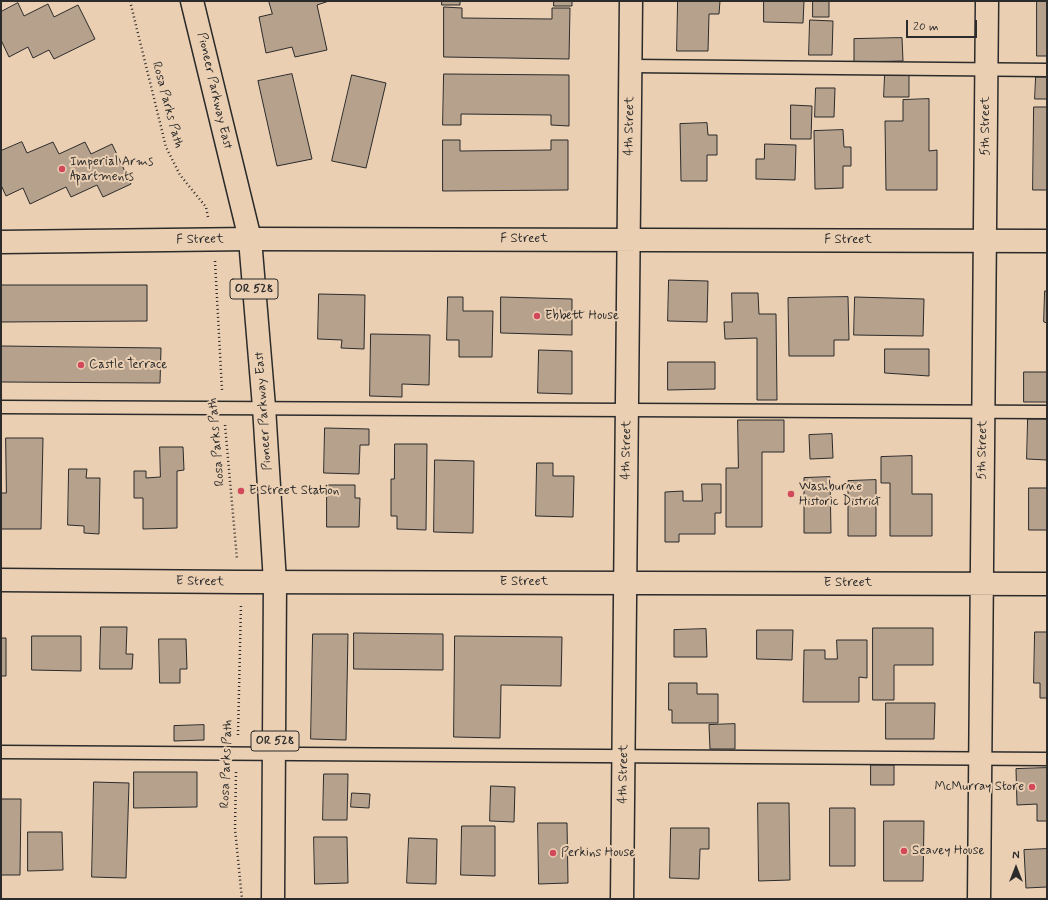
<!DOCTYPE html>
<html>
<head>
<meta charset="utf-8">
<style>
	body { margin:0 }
	#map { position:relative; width:1048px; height:900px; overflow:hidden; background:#ebcfb2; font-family:Mynerve,sans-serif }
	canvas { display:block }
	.frame { position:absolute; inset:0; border:2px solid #2b2b2b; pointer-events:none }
	.north { position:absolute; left:996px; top:848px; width:40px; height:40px; -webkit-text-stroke:3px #ebcfb2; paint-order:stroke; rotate:0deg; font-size:11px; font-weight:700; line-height:16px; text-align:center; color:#2b2b2b }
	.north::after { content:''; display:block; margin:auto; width:14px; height:18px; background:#2b2b2b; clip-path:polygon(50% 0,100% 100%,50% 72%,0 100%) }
	.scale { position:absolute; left:906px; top:20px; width:71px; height:18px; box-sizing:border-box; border:2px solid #2b2b2b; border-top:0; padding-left:5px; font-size:12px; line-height:14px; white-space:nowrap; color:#2b2b2b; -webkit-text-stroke:3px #ebcfb2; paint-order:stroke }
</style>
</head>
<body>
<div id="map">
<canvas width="1048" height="900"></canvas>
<div class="frame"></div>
<div class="north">N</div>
<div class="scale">20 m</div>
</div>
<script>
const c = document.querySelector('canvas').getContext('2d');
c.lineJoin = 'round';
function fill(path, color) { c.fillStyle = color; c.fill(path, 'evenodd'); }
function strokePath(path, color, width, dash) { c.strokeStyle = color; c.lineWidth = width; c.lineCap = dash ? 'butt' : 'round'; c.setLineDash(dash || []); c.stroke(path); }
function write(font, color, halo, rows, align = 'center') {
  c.font = font + ' Mynerve,sans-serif'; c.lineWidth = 4; c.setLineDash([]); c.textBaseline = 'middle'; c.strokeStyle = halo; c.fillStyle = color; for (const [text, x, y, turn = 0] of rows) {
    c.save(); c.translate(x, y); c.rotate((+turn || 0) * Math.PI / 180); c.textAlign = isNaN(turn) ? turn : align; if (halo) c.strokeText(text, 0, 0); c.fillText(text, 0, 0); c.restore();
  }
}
const building = new Path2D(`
	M 269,1 L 329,1 L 317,5 L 327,50 L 295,57 L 292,47 L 266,53 L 259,17 L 272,14 Z
	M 442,1 L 460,1 L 460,5 L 442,5 Z
	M 554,1 L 572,1 L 572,6 L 554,6 Z
	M 678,1 L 720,1 L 719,14 L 709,14 L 708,51 L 677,51 Z
	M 764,1 L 804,1 L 803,23 L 764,22 Z
	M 813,1 L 829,1 L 829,17 L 813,17 Z
	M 1037,1 L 1047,1 L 1047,56 L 1037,56 Z
	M 18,3 L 24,16 L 48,4 L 54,17 L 78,5 L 95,39 L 54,59 L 49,50 L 33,58 L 28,47 L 9,57 L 1,40 L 1,12 Z
	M 444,7 L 462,8 L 462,18 L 552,19 L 552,8 L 570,8 L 569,59 L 444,57 Z
	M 810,20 L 833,21 L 832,55 L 809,55 Z
	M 902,38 L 903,61 L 854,62 L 854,39 Z
	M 292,74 L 312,159 L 277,166 L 258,81 Z
	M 444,74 L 569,75 L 569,126 L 551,125 L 551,115 L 461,114 L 461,125 L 443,125 Z
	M 352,75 L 386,83 L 366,168 L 332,161 Z
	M 885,75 L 909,75 L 909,97 L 884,97 Z
	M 1036,77 L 1047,77 L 1047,99 L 1035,99 Z
	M 816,88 L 835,88 L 834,117 L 815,117 Z
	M 929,99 L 929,151 L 937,150 L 937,190 L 886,190 L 885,121 L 903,121 L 903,100 Z
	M 791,105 L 812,106 L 811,139 L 791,139 Z
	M 1034,107 L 1047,107 L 1047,190 L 1033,190 Z
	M 707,123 L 708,135 L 717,135 L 717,155 L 707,155 L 707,181 L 681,181 L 680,124 Z
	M 843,130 L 844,147 L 851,147 L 851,166 L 843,166 L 843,188 L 815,189 L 814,131 Z
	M 443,140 L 460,140 L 460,151 L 551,150 L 551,140 L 568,140 L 568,190 L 443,191 Z
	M 22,142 L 27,153 L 53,142 L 59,154 L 85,142 L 91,154 L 112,144 L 131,184 L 103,197 L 97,185 L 71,197 L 66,187 L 30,204 L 23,188 L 6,196 L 1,185 L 1,151 Z
	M 765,144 L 796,145 L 795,180 L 756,179 L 756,159 L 764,159 Z
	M 669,280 L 708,281 L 707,322 L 668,321 Z
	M 1,285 L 147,285 L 147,321 L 1,322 Z
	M 1045,291 L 1047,291 L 1047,323 L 1044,322 Z
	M 732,293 L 758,293 L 759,314 L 776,314 L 777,400 L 757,400 L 757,338 L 725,339 L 724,322 L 732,322 Z
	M 319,294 L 365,295 L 364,349 L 341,348 L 342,340 L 318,339 Z
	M 448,297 L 463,297 L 463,311 L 493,311 L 492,357 L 459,357 L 459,340 L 447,340 Z
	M 501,297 L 572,299 L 572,335 L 501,333 Z
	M 848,297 L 849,340 L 834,340 L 834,356 L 789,356 L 788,298 Z
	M 855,297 L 924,299 L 923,336 L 854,335 Z
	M 371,334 L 430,335 L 429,385 L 402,384 L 402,397 L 370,396 Z
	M 1,346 L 161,348 L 160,383 L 1,382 Z
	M 885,349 L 929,349 L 929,376 L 885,373 Z
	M 539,350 L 572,351 L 572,394 L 538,393 Z
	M 668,362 L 715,362 L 715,389 L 668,390 Z
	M 1024,372 L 1047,372 L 1047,402 L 1024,402 Z
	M 1028,419 L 1047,419 L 1047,460 L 1027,459 Z
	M 738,420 L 784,420 L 784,452 L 762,452 L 762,527 L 726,527 L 726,468 L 738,468 Z
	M 325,428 L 369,429 L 369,445 L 360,445 L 359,474 L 324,473 Z
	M 832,434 L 833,458 L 810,459 L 809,435 Z
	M 6,438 L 43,438 L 41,529 L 1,529 L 1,493 L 6,493 Z
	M 395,444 L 427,444 L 426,530 L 397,529 L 397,516 L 391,516 L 391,479 L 394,479 Z
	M 160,447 L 183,447 L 184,470 L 177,471 L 177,528 L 143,529 L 143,498 L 134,498 L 134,471 L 146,471 L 146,478 L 160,477 Z
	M 912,456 L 912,494 L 932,494 L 932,536 L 890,536 L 890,483 L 881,483 L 881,457 Z
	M 435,460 L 474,461 L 473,533 L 434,532 Z
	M 537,463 L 553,463 L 553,476 L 574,476 L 573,517 L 536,516 Z
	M 69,469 L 87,469 L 86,478 L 100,478 L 99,534 L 84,533 L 84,526 L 68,525 Z
	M 830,477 L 831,533 L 804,533 L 804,478 Z
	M 876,480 L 876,536 L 848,536 L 848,481 Z
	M 702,484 L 721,484 L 721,513 L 715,513 L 715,534 L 679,534 L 679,542 L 665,542 L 665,492 L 683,491 L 683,501 L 702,501 Z
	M 327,485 L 355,485 L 355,498 L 360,498 L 359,527 L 327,527 Z
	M 1029,488 L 1047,488 L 1047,530 L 1029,530 Z
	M 101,627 L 127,627 L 126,654 L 133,654 L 132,669 L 100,669 Z
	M 873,628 L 933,628 L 933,665 L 894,665 L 894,700 L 873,700 Z
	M 706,629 L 707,657 L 674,657 L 674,630 Z
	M 757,630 L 793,630 L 792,660 L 757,659 Z
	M 1035,632 L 1047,632 L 1047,698 L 1040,698 L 1040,683 L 1034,683 Z
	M 354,633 L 443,634 L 443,670 L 354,669 Z
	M 313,634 L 348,634 L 346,740 L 311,739 Z
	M 32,636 L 81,636 L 81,671 L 32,670 Z
	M 455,636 L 562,637 L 561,686 L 501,685 L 500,738 L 454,737 Z
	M 1,638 L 6,638 L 6,676 L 1,676 L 1,701 Z
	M 159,639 L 186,639 L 187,669 L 180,669 L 180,683 L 160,683 Z
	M 837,640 L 867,640 L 867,678 L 859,677 L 859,702 L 803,702 L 804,650 L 825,650 L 825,659 L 837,659 Z
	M 669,683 L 697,683 L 697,694 L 718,694 L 718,723 L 672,723 L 672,710 L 669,710 Z
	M 886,703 L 935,703 L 934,739 L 886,739 Z
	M 735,724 L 735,749 L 710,749 L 709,725 Z
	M 204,725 L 204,740 L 174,741 L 174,726 Z
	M 871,765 L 894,765 L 894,785 L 871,785 Z
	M 1047,768 L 1047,821 L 1037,821 L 1037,804 L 1017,805 L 1016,769 Z
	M 134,772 L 197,772 L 197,807 L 134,808 Z
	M 324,774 L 348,774 L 347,820 L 323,820 Z
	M 94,782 L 129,783 L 126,878 L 92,877 Z
	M 491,786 L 515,787 L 514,822 L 490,821 Z
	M 352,793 L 370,794 L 369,808 L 351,807 Z
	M 1,799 L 21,799 L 20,875 L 1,875 Z
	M 758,803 L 789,803 L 790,880 L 759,881 Z
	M 830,808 L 855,808 L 855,866 L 830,866 Z
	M 884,821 L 924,821 L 923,881 L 884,881 Z
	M 538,823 L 567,823 L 568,883 L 539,884 Z
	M 462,826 L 495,826 L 495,876 L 461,875 Z
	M 671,828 L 709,828 L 709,849 L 700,849 L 699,879 L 670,878 Z
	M 28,832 L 62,832 L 63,870 L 28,871 Z
	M 314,837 L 347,837 L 348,883 L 315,884 Z
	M 409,838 L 437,839 L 436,884 L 407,883 Z
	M 1047,849 L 1047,887 L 1026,888 L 1024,850 Z`);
const path = new Path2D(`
	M 130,1 L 166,147 L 180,175 L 206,207 L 208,217
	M 215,261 L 222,390
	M 225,425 L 237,559
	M 238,735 L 241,604
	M 236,772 L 235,829 L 242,899`);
const service = new Path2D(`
	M 631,66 L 1047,70
	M 1,407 L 1047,412
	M 1,752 L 1047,759`);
const minor = new Path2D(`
	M 1,242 L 250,239 L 1047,241
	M 622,899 L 631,1`);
const tertiary = new Path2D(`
	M 1,580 L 239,582 L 1047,584
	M 979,899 L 987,1`);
const primary = new Path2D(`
	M 192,1 L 250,239 L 264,407 L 275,582 L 273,899`);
const markers = [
	[62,169,4,"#d1495b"],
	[537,316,4,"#d1495b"],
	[81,365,4,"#d1495b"],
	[241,491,4,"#d1495b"],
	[791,494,4,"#d1495b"],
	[1032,787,4,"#d1495b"],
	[904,851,4,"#d1495b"],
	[553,853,4,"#d1495b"]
];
const shields = [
	[254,289,48],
	[275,741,48]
];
const shieldNames = [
	["OR 528",254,289],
	["OR 528",275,741]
];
const streetNames = [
	["Pioneer Parkway East",214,91,77],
	["Rosa Parks Path",167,105,75],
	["4th Street",630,126,-89],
	["5th Street",986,126,-90],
	["F Street",524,239],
	["F Street",200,240,-1],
	["F Street",848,240],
	["Pioneer Parkway East",264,411,-94],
	["Rosa Parks Path",217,442,-95],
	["4th Street",627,450,-89],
	["5th Street",983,450,-89],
	["E Street",200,582,1],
	["E Street",524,582],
	["E Street",848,583],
	["Rosa Parks Path",227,764,-88],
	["4th Street",624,774,-89]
];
const poiNames = [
	["Imperial Arms",70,162],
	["Apartments",70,177],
	["Ebbett House",545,316],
	["Castle Terrace",89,365],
	["Washburne",799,487],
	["Historic District",799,502],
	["E Street Station",249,491],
	["McMurray Store",1024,787,"right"],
	["Seavey House",912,851],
	["Perkins House",561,853]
];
fill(building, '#b6a18d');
strokePath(building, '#2b2b2b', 1);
strokePath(service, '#2b2b2b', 15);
strokePath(minor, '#2b2b2b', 25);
strokePath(tertiary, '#2b2b2b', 25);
strokePath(primary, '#2b2b2b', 25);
strokePath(path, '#2b2b2b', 2.5, [1, 3]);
strokePath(service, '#ebcfb2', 12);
strokePath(minor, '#ebcfb2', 22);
strokePath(tertiary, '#ebcfb2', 22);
strokePath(primary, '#ebcfb2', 22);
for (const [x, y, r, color] of markers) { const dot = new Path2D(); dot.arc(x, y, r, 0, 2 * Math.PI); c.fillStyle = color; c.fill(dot); strokePath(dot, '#ebcfb2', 1.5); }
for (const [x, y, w] of shields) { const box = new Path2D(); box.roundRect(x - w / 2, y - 10, w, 20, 3); c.fillStyle = '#ebcfb2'; c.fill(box); strokePath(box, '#2b2b2b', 1); }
write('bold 12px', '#2b2b2b', null, shieldNames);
write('13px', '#2b2b2b', '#ebcfb2', streetNames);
write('13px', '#2b2b2b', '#ebcfb2', poiNames, 'left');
</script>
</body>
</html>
